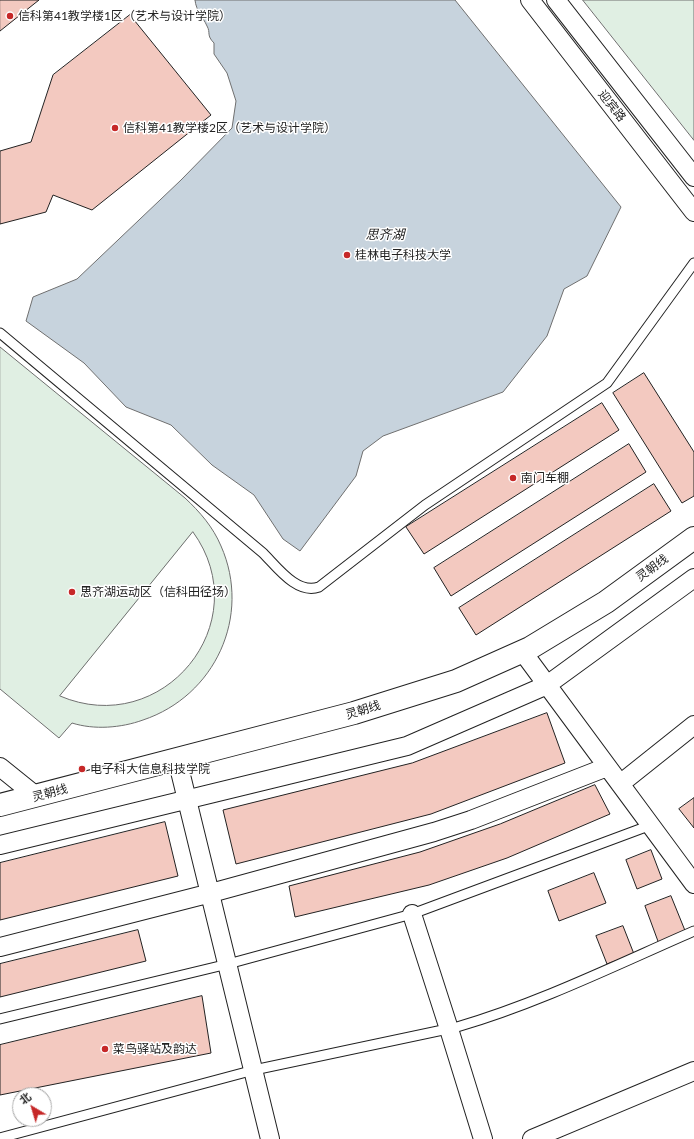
<!DOCTYPE html>
<html>
<head>
<meta charset="utf-8">
<style>
	body { margin:0 }
	#map { position:relative; width:694px; height:1139px; overflow:hidden; background:#fff; font-family:Lato,"Noto Sans SC",sans-serif }
	canvas { display:block }
	.north { position:absolute; left:12px; top:1087px; width:40px; height:40px; box-sizing:border-box; background:#fff; border:1px solid #a7a7a7; border-radius:50%; rotate:322deg; font-size:11px; font-weight:700; line-height:16px; text-align:center; color:#222 }
	.north::after { content:''; display:block; margin:auto; width:14px; height:18px; background:#c62828; clip-path:polygon(50% 0,100% 100%,50% 72%,0 100%) }
</style>
</head>
<body>
<div id="map">
<canvas width="694" height="1139"></canvas>
<div class="north">北</div>
</div>
<script>
const c = document.querySelector('canvas').getContext('2d');
c.lineJoin = 'round';
function fill(path, color) { c.fillStyle = color; c.fill(path, 'evenodd'); }
function strokePath(path, color, width, dash) { c.strokeStyle = color; c.lineWidth = width; c.lineCap = dash ? 'butt' : 'round'; c.setLineDash(dash || []); c.stroke(path); }
function write(font, color, halo, rows, align = 'center') {
  c.font = font + ' Lato,"Noto Sans SC",sans-serif'; c.lineWidth = 3; c.setLineDash([]); c.textBaseline = 'middle'; c.strokeStyle = halo; c.fillStyle = color; for (const [text, x, y, turn = 0] of rows) {
    c.save(); c.translate(x, y); c.rotate((+turn || 0) * Math.PI / 180); c.textAlign = isNaN(turn) ? turn : align; if (halo) c.strokeText(text, 0, 0); c.fillText(text, 0, 0); c.restore();
  }
}
const green = new Path2D(`
	M 583,0 L 694,0 L 694,140 Z
	M 0,347 L 185,498 C 200,512 213,527 221,546 C 252,616 215,696 143,720 C 121,728 94,730 72,723 L 59,738 L 0,689 ZM 193,532 C 259,623 162,740 60,696 Z`);
const water = new Path2D(`
	M 195,0 L 455,0 L 621,207 L 587,276 L 564,289 L 547,336 L 503,392 L 383,436 L 363,451 L 356,476 L 300,551 L 283,539 L 254,495 L 212,465 L 171,425 L 126,407 L 84,363 L 26,321 L 33,297 L 77,279 L 181,180 L 232,128 L 236,101 L 227,73 L 214,54 L 214,43 C 206,35 211,33 207,26 C 203,17 196,11 195,0 Z`);
const building = new Path2D(`
	M 0,0 L 39,0 L 0,31 Z
	M 130,15 L 211,115 L 92,210 L 53,195 L 46,212 L 0,224 L 0,151 L 31,142 L 53,75 Z
	M 644,373 L 694,452 L 694,496 L 682,503 L 613,393 Z
	M 602,403 L 619,430 L 424,554 L 406,527 Z
	M 629,444 L 646,472 L 451,596 L 434,568 Z
	M 654,484 L 671,511 L 476,635 L 459,608 Z
	M 547,713 L 565,763 L 431,814 L 236,864 L 223,810 L 412,763 Z
	M 595,785 L 610,814 L 507,858 L 429,885 L 295,917 L 289,886 L 420,852 L 500,824 Z
	M 694,798 L 694,828 L 679,809 Z
	M 165,822 L 178,876 L 0,920 L 0,863 Z
	M 651,850 L 662,879 L 637,889 L 626,860 Z
	M 594,873 L 606,903 L 559,921 L 548,891 Z
	M 671,896 L 686,933 L 659,944 L 645,906 Z
	M 623,926 L 634,954 L 607,964 L 596,936 Z
	M 138,930 L 146,961 L 0,997 L 0,964 Z
	M 202,996 L 211,1053 L 0,1095 L 0,1045 Z`);
const service = new Path2D(`
	M 0,333 L 263,553 C 277,567 297,595 319,587 L 425,505 L 607,383 L 694,263
	M 0,1019 L 228,964 L 412,914 L 651,825
	M 0,1138 L 254,1070 L 457,1027 C 539,1003 616,965 694,931`);
const minor = new Path2D(`
	M 530,0 L 694,212
	M 556,0 L 694,177
	M 522,651 L 694,884
	M 177,759 L 270,1139
	M 0,767 L 36,796
	M 620,784 L 694,725
	M 0,845 L 407,746 L 547,685 L 694,578
	M 412,914 L 449,1029 L 483,1139
	M 0,947 L 211,893 L 434,832 L 471,820 L 607,767
	M 532,1139 L 694,1071`);
const secondary = new Path2D(`
	M 0,805 L 354,713 L 456,681 L 530,648 L 606,602 L 694,538`);
const markers = [
	[10,16,4,"#c62828"],
	[115,128,4,"#c62828"],
	[347,255,4,"#c62828"],
	[513,478,4,"#c62828"],
	[72,592,4,"#c62828"],
	[82,769,4,"#c62828"],
	[105,1049,4,"#c62828"]
];
const poiNames = [
	["信科第41教学楼1区（艺术与设计学院）",18,16],
	["信科第41教学楼2区（艺术与设计学院）",123,128],
	["桂林电子科技大学",355,255],
	["南门车棚",521,478],
	["思齐湖运动区（信科田径场）",80,592],
	["电子科大信息科技学院",90,769],
	["菜鸟驿站及韵达",113,1049]
];
const streetNames = [
	["迎宾路",612,106,52],
	["灵朝线",652,568,-36],
	["灵朝线",363,710,-17],
	["灵朝线",50,793,-15]
];
const waterNames = [
	["思齐湖",385,235]
];
fill(green, '#e0efe3');
strokePath(green, '#6f6f6f', 1);
fill(water, '#c7d3dd');
strokePath(water, '#6f6f6f', 1);
fill(building, '#f3c9c0');
strokePath(building, '#222', 1);
strokePath(service, '#222', 11);
strokePath(minor, '#222', 20);
strokePath(secondary, '#222', 24);
strokePath(service, '#fff', 9);
strokePath(minor, '#fff', 18);
strokePath(secondary, '#fff', 22);
for (const [x, y, r, color] of markers) { const dot = new Path2D(); dot.arc(x, y, r, 0, 2 * Math.PI); c.fillStyle = color; c.fill(dot); strokePath(dot, '#fff', 1.5); }
write('12px', '#222', '#fff', poiNames, 'left');
write('12px', '#222', '#fff', streetNames);
write('italic 13px', '#222', '#fff', waterNames);
</script>
</body>
</html>
